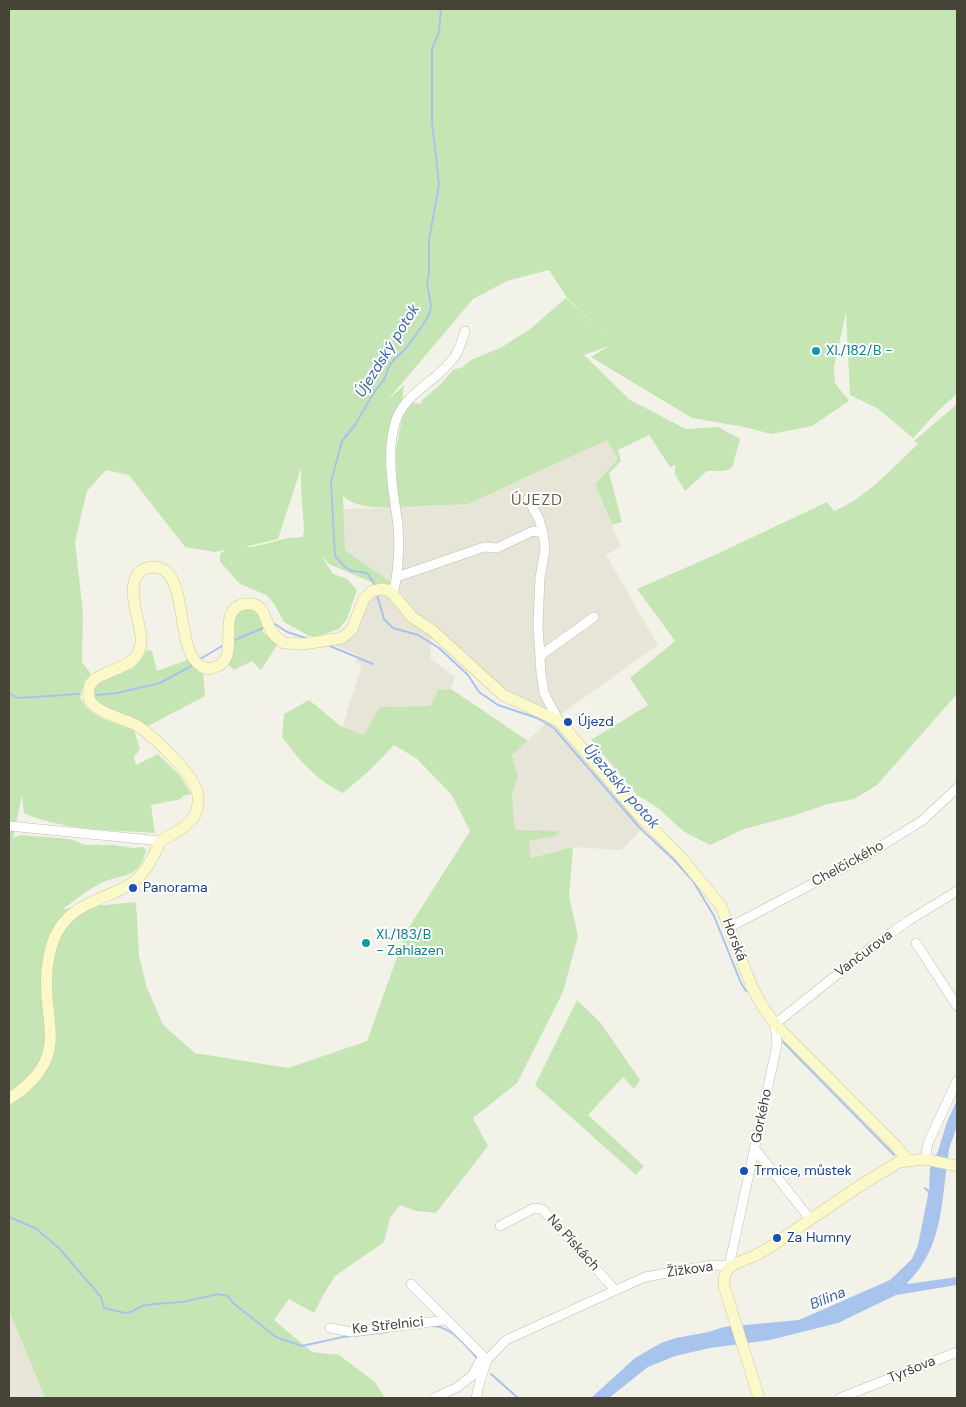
<!DOCTYPE html>
<html>
<head>
<meta charset="utf-8">
<style>
	body { margin:0 }
	#map { position:relative; width:966px; height:1407px; overflow:hidden; background:#f3f2e8; font-family:"DM Sans",sans-serif }
	canvas { display:block }
	.frame { position:absolute; inset:0; border:10px solid #464337; pointer-events:none }
</style>
</head>
<body>
<div id="map">
<canvas width="966" height="1407"></canvas>
<div class="frame"></div>
</div>
<script>
const c = document.querySelector('canvas').getContext('2d');
c.lineJoin = 'round';
function fill(path, color) { c.fillStyle = color; c.fill(path, 'evenodd'); }
function strokePath(path, color, width, dash) { c.strokeStyle = color; c.lineWidth = width; c.lineCap = dash ? 'butt' : 'round'; c.setLineDash(dash || []); c.stroke(path); }
function write(font, color, halo, rows, align = 'center') {
  c.font = font + ' "DM Sans",sans-serif'; c.lineWidth = 4; c.setLineDash([]); c.textBaseline = 'middle'; c.strokeStyle = halo; c.fillStyle = color; for (const [text, x, y, turn = 0] of rows) {
    c.save(); c.translate(x, y); c.rotate((+turn || 0) * Math.PI / 180); c.textAlign = isNaN(turn) ? turn : align; if (halo) c.strokeText(text, 0, 0); c.fillText(text, 0, 0); c.restore();
  }
}
const residential = new Path2D(`
	M 607,439 L 618,459 L 595,484 L 621,547 L 606,555 L 658,645 L 561,714 L 494,694 L 469,667 L 431,637 L 431,659 L 455,677 L 451,689 L 438,690 L 430,706 L 379,707 L 364,735 L 342,728 L 362,665 L 355,663 L 358,655 L 334,645 L 353,635 L 362,605 L 392,583 L 345,550 L 343,509 L 392,508 L 524,479 Z
	M 549,721 L 643,828 L 621,850 L 573,847 L 531,858 L 529,841 L 555,836 L 559,831 L 515,831 L 512,794 L 518,777 L 512,755 Z
	M 9,1310 L 45,1398 L 9,1398 Z`);
const green = new Path2D(`
	M 9,9 L 957,9 L 957,394 L 941,408 L 913,438 L 877,408 L 850,395 L 846,313 L 834,366 L 835,383 L 849,401 L 812,426 L 771,434 L 745,427 L 692,418 L 591,357 L 609,346 L 584,355 L 630,400 L 686,429 L 718,427 L 740,439 L 732,468 L 724,471 L 707,471 L 685,491 L 675,474 L 675,465 L 670,467 L 649,435 L 618,450 L 621,461 L 609,473 L 622,522 L 612,525 L 595,484 L 618,459 L 607,440 L 468,504 L 397,507 L 396,450 L 405,401 L 421,404 L 422,400 L 440,385 L 454,369 L 461,368 L 471,360 L 500,348 L 529,330 L 566,298 L 608,336 L 568,299 L 549,270 L 507,281 L 473,299 L 387,401 L 404,385 L 402,405 L 396,418 L 392,508 C 376,507 356,508 343,496 L 345,550 L 392,583 L 380,586 L 329,564 L 321,555 L 333,574 L 347,579 L 357,590 L 347,619 L 339,629 L 318,636 L 309,636 L 284,622 L 273,602 L 266,595 L 240,584 L 223,565 L 220,561 L 220,554 L 225,550 L 215,552 L 185,547 L 129,475 L 106,470 L 87,491 L 75,542 L 83,613 L 82,662 L 91,674 L 85,681 L 80,697 C 89,718 113,722 134,730 L 140,749 L 134,757 L 136,765 L 158,754 L 181,777 L 191,794 L 183,796 L 181,799 L 151,805 L 155,833 C 112,830 64,831 24,813 L 22,795 L 13,838 L 20,835 L 70,839 L 85,845 L 114,845 L 132,848 L 143,847 L 146,850 C 139,881 120,873 99,884 C 86,891 74,901 63,909 L 136,902 L 139,956 L 147,988 L 163,1025 L 195,1053 L 288,1068 L 367,1041 L 406,932 L 470,831 L 451,794 L 416,758 L 394,745 L 369,771 L 343,793 C 317,781 299,760 282,737 L 284,714 L 309,700 L 342,727 L 364,735 L 379,707 L 430,706 L 438,690 L 451,689 L 528,741 L 512,755 L 518,777 L 512,794 L 515,830 L 560,831 L 555,836 L 529,841 L 531,858 L 573,847 L 569,896 L 578,936 L 563,992 L 517,1083 L 473,1118 L 488,1146 L 436,1213 L 416,1211 L 400,1205 L 390,1218 L 384,1242 L 335,1276 L 325,1292 L 314,1313 L 289,1299 L 274,1320 L 312,1352 L 339,1355 L 375,1382 L 385,1398 L 45,1398 L 9,1310 ZM 301,468 L 301,488 L 304,529 L 303,537 L 288,538 L 253,547 L 244,547 L 278,539 Z
	M 957,404 L 957,694 L 877,785 L 854,799 L 828,804 L 793,816 L 744,829 L 710,845 L 683,831 L 658,808 L 637,795 L 591,740 L 648,705 L 630,678 L 675,641 L 637,589 L 717,554 L 827,502 L 834,511 C 865,499 893,467 918,444 L 914,441 Z
	M 247,608 L 260,614 L 263,632 L 277,645 L 261,670 L 252,661 L 234,670 L 229,665 L 234,619 L 239,612 Z
	M 146,650 L 152,651 L 157,671 L 190,659 L 194,667 L 203,673 L 205,696 L 148,726 L 130,716 L 100,705 L 94,698 L 93,690 L 98,683 L 110,677 L 133,668 L 142,659 Z
	M 577,1000 L 600,1022 L 640,1080 L 634,1089 L 623,1077 L 588,1115 L 644,1166 L 636,1175 L 535,1085 Z`);
const water = new Path2D(`
	M 957,1100 C 957,1108 959,1117 957,1124 C 956,1132 951,1141 949,1150 C 941,1198 945,1246 907,1283 L 908,1284 L 957,1277 L 957,1285 L 896,1295 L 838,1323 L 770,1340 L 710,1348 L 675,1356 L 648,1367 L 609,1398 L 591,1398 L 635,1358 L 661,1343 L 676,1338 L 708,1332 L 724,1327 L 799,1320 L 890,1280 L 912,1259 L 918,1245 L 929,1190 L 930,1168 L 938,1151 L 947,1122 Z`);
const stream = new Path2D(`
	M 375,585 L 367,573 L 352,571 L 345,567 L 335,556 L 331,482 L 342,441 L 355,425 L 374,392 L 384,380 L 390,364 L 407,347 L 427,319 L 430,312 L 431,305 L 427,283 L 429,274 L 429,240 L 439,185 L 432,121 L 432,49 L 439,32 L 441,9
	M 377,595 L 384,619 L 393,628 L 418,635 L 439,648 L 468,675 L 479,692 L 498,705 L 537,718 L 554,728 L 639,827 L 675,861 L 693,881 L 714,916 L 741,983 L 746,991
	M 275,624 L 287,632 L 306,638
	M 235,640 L 263,628
	M 330,646 L 373,664
	M 200,659 L 222,646
	M 9,693 L 18,698 L 79,694
	M 97,695 L 117,693 L 160,683 L 191,666
	M 783,1042 L 894,1155
	M 925,1188 L 930,1193
	M 9,1217 L 35,1228 L 59,1248 L 101,1297 L 104,1308 L 125,1313 L 131,1312 L 142,1306 L 154,1304 L 183,1302 L 218,1294 L 228,1296 L 233,1303 L 276,1337 L 302,1346 L 343,1337 L 387,1332
	M 432,1326 C 451,1326 465,1345 477,1358
	M 491,1374 L 518,1398`);
const street = new Path2D(`
	M 528,499 L 539,519 L 543,533 L 545,549 L 540,578 L 538,625 L 541,673 L 544,693 L 559,721
	M 397,577 L 484,547 L 497,548 L 533,531 L 543,533
	M 393,594 C 398,575 400,545 398,526 C 394,493 386,459 394,427 C 401,393 437,383 455,356 C 460,349 462,339 465,331
	M 541,655 L 594,617
	M 9,826 L 161,841
	M 730,927 L 867,855 L 923,820 L 957,788
	M 916,943 L 957,1006
	M 755,1149 L 810,1219
	M 925,1159 L 928,1143 L 957,1081
	M 500,1226 L 534,1208 L 542,1209 L 615,1290
	M 411,1284 L 487,1360
	M 330,1328 L 352,1332 L 446,1320
	M 434,1398 L 456,1388 L 472,1376 L 483,1356
	M 476,1398 L 480,1381 L 487,1360 L 506,1340 L 645,1277 L 712,1265 L 729,1266 L 777,1045 L 775,1024 L 873,946 L 908,921 L 957,891
	M 840,1398 L 957,1352`);
const secondary = new Path2D(`
	M 9,1099 C 21,1091 33,1082 41,1069 C 56,1047 49,1022 47,997 C 45,972 48,936 68,918 C 85,901 109,897 129,885 C 141,878 150,863 156,851 C 158,848 158,845 160,842 C 163,839 169,836 173,834 C 188,825 200,817 198,796 C 197,777 154,737 138,726 C 125,718 92,713 89,697 C 82,664 145,679 141,636 C 139,619 124,582 142,570 C 145,568 152,567 156,567 C 190,572 174,650 201,666 C 205,669 210,669 215,667 C 244,659 212,608 246,604 C 263,601 265,618 270,629 C 273,635 278,639 284,643 L 304,644 L 342,638 L 352,629 L 364,599 L 372,591 L 381,589 L 387,590 L 393,594 L 412,617 L 433,631 L 503,695 L 559,721 L 639,815 L 680,856 L 721,906 L 752,987 L 761,1004 L 775,1024 L 896,1146 L 907,1160
	M 759,1398 L 724,1286 C 722,1265 737,1263 752,1257 C 757,1255 762,1252 767,1249 L 861,1185 L 899,1162 L 925,1159 L 957,1166`);
const markers = [
	[816,351,5,"#0f9aa8"],
	[568,722,5,"#1a4fb4"],
	[133,888,5,"#1a4fb4"],
	[366,943,5,"#0f9aa8"],
	[744,1171,5,"#1a4fb4"],
	[777,1238,5,"#1a4fb4"]
];
const cultureNames = [
	["XI./182/B -",826,351],
	["XI./183/B",376,935],
	["- Zahlazen",376,951]
];
const transitNames = [
	["Újezd",578,722],
	["Panorama",143,888],
	["Trmice, můstek",754,1171],
	["Za Humny",787,1238]
];
const streetNames = [
	["Chelčického",848,864,-29],
	["Horská",734,940,69],
	["Vančurova",864,954,-37],
	["Gorkého",762,1116,-78],
	["Na Pískách",573,1243,48],
	["Žižkova",690,1270,-8],
	["Ke Střelnici",388,1326,-6],
	["Tyršova",912,1370,-22]
];
const waterNames = [
	["Újezdský potok",388,351,-58],
	["Újezdský potok",621,787,49],
	["Bílina",828,1299,-22]
];
const quarterNames = [
	["ÚJEZD",537,501]
];
fill(residential, '#e7e5d7');
fill(green, '#c6e5b4');
fill(water, '#a9c4ec');
strokePath(stream, '#a9c4ec', 2);
strokePath(street, '#c1beae', 10);
strokePath(secondary, '#d0cb9a', 12);
strokePath(street, '#fff', 9);
strokePath(secondary, '#fbf8ca', 11);
for (const [x, y, r, color] of markers) { const dot = new Path2D(); dot.arc(x, y, r, 0, 2 * Math.PI); c.fillStyle = color; c.fill(dot); strokePath(dot, '#fff', 2); }
write('14px', '#0d838f', '#fff', cultureNames, 'left');
write('14px', '#164399', '#fff', transitNames, 'left');
write('14px', '#464337', '#fff', streetNames);
write('italic 15px', '#3766ac', '#fff', waterNames);
c.letterSpacing = '1px';
write('16px', '#68634f', '#fff', quarterNames);
c.letterSpacing = '0px';
</script>
</body>
</html>
